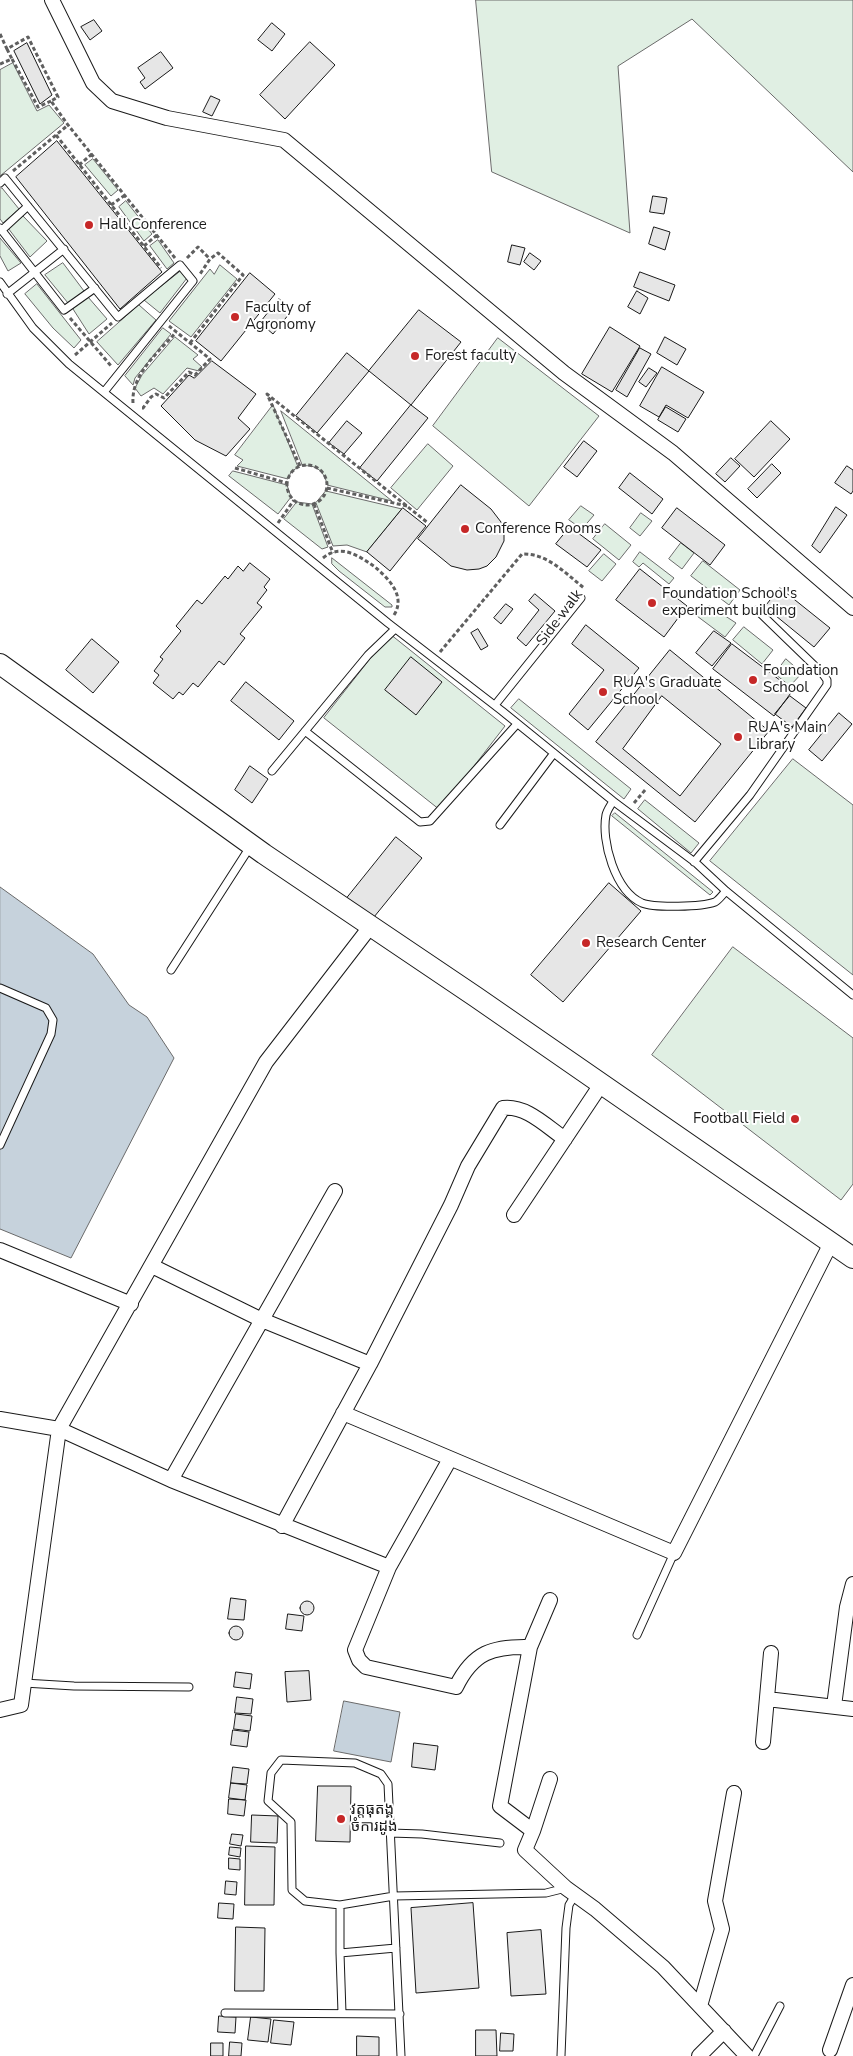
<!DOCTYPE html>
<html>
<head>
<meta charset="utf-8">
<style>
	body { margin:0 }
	canvas { display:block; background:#fff }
</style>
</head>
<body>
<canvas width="853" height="2056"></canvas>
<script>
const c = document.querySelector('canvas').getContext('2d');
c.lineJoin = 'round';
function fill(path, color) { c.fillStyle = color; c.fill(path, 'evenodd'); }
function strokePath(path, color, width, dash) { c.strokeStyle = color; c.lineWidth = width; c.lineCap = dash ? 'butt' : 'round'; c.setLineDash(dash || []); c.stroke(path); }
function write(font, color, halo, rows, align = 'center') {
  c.font = font + ' "Nunito Sans","Noto Sans Khmer",sans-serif'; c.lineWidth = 4; c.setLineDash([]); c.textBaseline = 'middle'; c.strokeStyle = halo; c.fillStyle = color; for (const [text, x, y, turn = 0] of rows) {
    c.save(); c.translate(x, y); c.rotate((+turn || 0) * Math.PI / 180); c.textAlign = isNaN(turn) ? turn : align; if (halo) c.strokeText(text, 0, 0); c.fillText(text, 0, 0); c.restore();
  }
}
const green = new Path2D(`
	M 476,0 L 853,0 L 853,172 L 692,19 L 618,66 L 630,233 L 492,172 Z
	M 13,63 L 37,111 L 49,105 L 64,123 L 0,176 L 0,70 Z
	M 93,159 L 118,190 L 111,196 L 85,165 Z
	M 2,188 L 19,209 L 3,223 L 0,219 L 0,190 Z
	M 126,201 L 152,234 L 144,241 L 119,207 Z
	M 23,216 L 47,241 L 30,257 L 8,228 Z
	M 0,238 L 21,263 L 8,271 L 0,256 Z
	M 158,240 L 174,263 L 167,269 L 150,246 Z
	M 63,263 L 84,291 L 68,303 L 45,275 Z
	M 220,265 L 237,279 L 191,337 L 169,321 L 210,269 L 214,274 Z
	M 181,271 L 187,278 L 160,313 L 144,300 Z
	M 37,284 L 81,340 L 74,348 L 53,328 L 25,294 Z
	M 88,297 L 107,319 L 89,334 L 73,309 Z
	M 139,305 L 156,320 L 118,365 L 97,342 Z
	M 163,328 L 171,334 L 135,378 L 133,385 L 125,376 Z
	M 175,337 L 198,355 L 193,359 L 202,367 L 199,371 L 187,368 L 163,394 L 154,388 L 141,396 L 135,388 L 142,375 Z
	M 498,338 L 599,416 L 529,506 L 433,426 Z
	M 273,405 L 298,467 L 291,472 L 288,479 L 237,466 L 243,460 L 235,455 Z
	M 281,411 L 392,501 L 327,485 C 325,472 316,464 303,466 Z
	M 428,444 L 453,466 L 417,510 L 391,488 Z
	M 233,471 L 287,485 L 291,497 L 278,514 L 229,476 Z
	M 326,491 L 402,509 L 367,552 L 347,545 L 333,546 L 316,503 Z
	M 297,502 L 312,504 L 328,547 L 322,549 L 284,519 Z
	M 581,506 L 594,515 L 582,529 L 569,520 Z
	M 641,513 L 652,521 L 640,536 L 630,528 Z
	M 605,524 L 631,545 L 619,560 L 593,539 Z
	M 681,543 L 694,553 L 682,569 L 669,559 Z
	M 640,552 L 674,578 L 669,584 L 643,563 L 639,567 L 633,562 Z
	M 604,554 L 616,564 L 602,581 L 589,571 Z
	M 332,558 L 392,605 L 392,607 L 385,607 L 339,571 L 332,564 Z
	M 703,561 L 740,590 L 729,605 L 691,576 Z
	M 710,606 L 736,623 L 725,637 L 697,616 L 701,608 Z
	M 744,627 L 773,650 L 762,664 L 733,640 Z
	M 390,634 L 505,726 L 440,810 L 324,718 Z
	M 786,659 L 802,673 L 790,686 L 775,674 Z
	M 519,699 L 631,789 L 624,799 L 511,708 Z
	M 793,759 L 853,805 L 853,975 L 710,861 Z
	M 645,800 L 699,843 L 691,853 L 638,809 Z
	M 615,813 L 713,892 L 710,895 L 612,816 Z
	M 733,947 L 853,1038 L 853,1184 L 841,1200 L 652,1055 Z`);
const water = new Path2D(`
	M 0,887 L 93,954 L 129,1005 L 147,1017 L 174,1058 L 71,1258 L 0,1229 Z
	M 344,1701 L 400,1712 L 391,1762 L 334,1751 Z`);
const building = new Path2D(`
	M 94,20 L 102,31 L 90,40 L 81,27 Z
	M 272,23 L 285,34 L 272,51 L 258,40 Z
	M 310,42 L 335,65 L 285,119 L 260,95 Z
	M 27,43 L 52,95 L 40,104 L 14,51 Z
	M 161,52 L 173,68 L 145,89 L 140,82 L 145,78 L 138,68 Z
	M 211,96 L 220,100 L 212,116 L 203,112 Z
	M 57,141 L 162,272 L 120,309 L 16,177 Z
	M 653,196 L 667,198 L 664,214 L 650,212 Z
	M 654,227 L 670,232 L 665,250 L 649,244 Z
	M 512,245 L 525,248 L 520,265 L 508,262 Z
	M 530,253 L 541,261 L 534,270 L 524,262 Z
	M 640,272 L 675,285 L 669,301 L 634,287 Z
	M 250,273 L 275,294 L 221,361 L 196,341 Z
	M 637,291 L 648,298 L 640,314 L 628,307 Z
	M 279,299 L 293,309 L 273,334 L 260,323 Z
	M 419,310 L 461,342 L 411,405 L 369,371 Z
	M 610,327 L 640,346 L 612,392 L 582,374 Z
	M 665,337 L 686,349 L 677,365 L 657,353 Z
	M 640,348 L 651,354 L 627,397 L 616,390 Z
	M 347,353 L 369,371 L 317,433 L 296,416 Z
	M 212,361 L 256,394 L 238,418 L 250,429 L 226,456 L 195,440 L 161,406 L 189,375 L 194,378 Z
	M 662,367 L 704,392 L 688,418 L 666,405 L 659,417 L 640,406 Z
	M 649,368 L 657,373 L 646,387 L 639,382 Z
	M 411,405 L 428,418 L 377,481 L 360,468 Z
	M 666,407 L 686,419 L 678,432 L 658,420 Z
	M 347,421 L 362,433 L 344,454 L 329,443 Z
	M 771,421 L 790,439 L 754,477 L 735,459 Z
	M 584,441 L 597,451 L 577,477 L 564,467 Z
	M 731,458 L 740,466 L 725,482 L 716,474 Z
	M 772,464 L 781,473 L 757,498 L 748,489 Z
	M 847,466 L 853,470 L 853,491 L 851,494 L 835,483 Z
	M 630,473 L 663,499 L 652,514 L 619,488 Z
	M 461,485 L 491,509 L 501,522 L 504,531 L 504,541 L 496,557 L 487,566 L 479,569 L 467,570 L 451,566 L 418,539 Z
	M 836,507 L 847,515 L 820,553 L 812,546 Z
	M 403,508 L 426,526 L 390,571 L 367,552 Z
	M 677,508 L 725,545 L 710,565 L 662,528 Z
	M 570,527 L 601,550 L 587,567 L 556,544 Z
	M 250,563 L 270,579 L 264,587 L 267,590 L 257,603 L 262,607 L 240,634 L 245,638 L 224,665 L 219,661 L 198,687 L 193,683 L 183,695 L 179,692 L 173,699 L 153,683 L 159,675 L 154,671 L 163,659 L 160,657 L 181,631 L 176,626 L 197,600 L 202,604 L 225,576 L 228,579 L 238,566 L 243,571 Z
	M 640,569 L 687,606 L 664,637 L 616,600 Z
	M 780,588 L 830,628 L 814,647 L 765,607 Z
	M 535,594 L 555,611 L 526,646 L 517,638 L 539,610 L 529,601 Z
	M 506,604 L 513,609 L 501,624 L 494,618 Z
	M 586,625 L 639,668 L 588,730 L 569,714 L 604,670 L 572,644 Z
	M 478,629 L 488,646 L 481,650 L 471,633 Z
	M 714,631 L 731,643 L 712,666 L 696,653 Z
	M 92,639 L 119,662 L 93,693 L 66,670 Z
	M 732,644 L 793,690 L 774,716 L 713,669 Z
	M 670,650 L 769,731 L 695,822 L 596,742 ZM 662,696 L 721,744 L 680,796 L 623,749 Z
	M 411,657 L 442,682 L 416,715 L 385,690 Z
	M 246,682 L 294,721 L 279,740 L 231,701 Z
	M 790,696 L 806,708 L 792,727 L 775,714 Z
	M 839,713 L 852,724 L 822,761 L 809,750 Z
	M 250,766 L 268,779 L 252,803 L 235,790 Z
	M 396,837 L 422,858 L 374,917 L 347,898 Z
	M 609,883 L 641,911 L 563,1002 L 531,975 Z
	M 231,1598 L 246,1600 L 244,1620 L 228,1619 Z
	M300 1608a7 7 0 1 1 14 0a7 7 0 1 1-14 0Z
	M 288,1614 L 304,1616 L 302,1631 L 286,1629 Z
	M229 1633a7 7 0 1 1 14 0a7 7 0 1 1-14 0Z
	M 309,1671 L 311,1700 L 287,1702 L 285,1672 Z
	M 236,1672 L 252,1674 L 250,1689 L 234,1687 Z
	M 237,1697 L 253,1699 L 251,1714 L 235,1713 Z
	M 236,1714 L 252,1716 L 250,1731 L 234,1729 Z
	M 233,1730 L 249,1732 L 247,1747 L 231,1745 Z
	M 414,1743 L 438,1746 L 435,1770 L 412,1767 Z
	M 233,1767 L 249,1769 L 247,1784 L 231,1783 Z
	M 231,1783 L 247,1785 L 245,1800 L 229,1798 Z
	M 318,1786 L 351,1786 L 350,1842 L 316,1841 Z
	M 229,1799 L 246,1800 L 244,1816 L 228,1814 Z
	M 252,1815 L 278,1816 L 277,1843 L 251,1842 Z
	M 232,1834 L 243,1835 L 241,1846 L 230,1844 Z
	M 246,1846 L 275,1847 L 274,1905 L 245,1905 Z
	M 230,1847 L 241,1848 L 240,1857 L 229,1855 Z
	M 229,1858 L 240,1859 L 240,1870 L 229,1869 Z
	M 226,1881 L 237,1882 L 236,1895 L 225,1894 Z
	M 219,1903 L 234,1904 L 233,1919 L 218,1918 Z
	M 473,1903 L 479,1988 L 416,1993 L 411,1908 Z
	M 236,1927 L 265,1928 L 264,1991 L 235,1991 Z
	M 541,1930 L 546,1994 L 511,1996 L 507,1933 Z
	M 219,2016 L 236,2017 L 235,2033 L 218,2032 Z
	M 251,2017 L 271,2019 L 268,2042 L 248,2040 Z
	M 274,2020 L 294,2022 L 291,2045 L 271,2043 Z
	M 476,2030 L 496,2030 L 497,2056 L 476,2056 Z
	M 501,2033 L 514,2034 L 513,2051 L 500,2051 Z
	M 357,2036 L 379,2037 L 379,2056 L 357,2056 Z
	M 230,2042 L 242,2043 L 241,2056 L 229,2056 Z
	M 211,2043 L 223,2043 L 223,2056 L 211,2056 Z`);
const path = new Path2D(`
	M 0,34 L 7,49 L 28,37 L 58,97 L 51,101 L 68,125 L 175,258
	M 7,49 L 12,59
	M 0,64 L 12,59 L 38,107 L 51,101
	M 56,135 L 161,268
	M 79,165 L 92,154
	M 13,171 L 68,125
	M 111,205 L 125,195
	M 144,246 L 157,235
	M 187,258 L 198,247 L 210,259
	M 70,318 L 112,367
	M 190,343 L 243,275 L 218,253 L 210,259 L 200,274
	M 75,355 L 112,323
	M 133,403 C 131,374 159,352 176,332
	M 142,408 L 143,408 L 151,397 L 156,394 L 164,398 L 189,372 L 195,375 L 210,359 L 169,326
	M287 485a20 20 0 1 1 40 0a20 20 0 1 1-40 0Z
	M 300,466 L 267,394 L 428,523
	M 235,468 L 287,483
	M 327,488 L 407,506
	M 314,504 L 333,553
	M 278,523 L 294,500
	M 323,558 C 341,543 359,556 375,567 C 389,579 406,596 394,615
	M 440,652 L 522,554 C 547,553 565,573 584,588
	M 634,803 L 646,789`);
const lane = new Path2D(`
	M 0,183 L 5,178 L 118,317 L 180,265 L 193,281 L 104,392
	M 0,228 L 64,310 L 95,288
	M 2,230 L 28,206
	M 0,282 L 33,328 L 69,364 L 388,623 L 502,711 L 613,801 L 696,863 L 726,891 L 853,995
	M 7,294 L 64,249
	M 495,705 L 581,598
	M 305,731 L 420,822 L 430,821 L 517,724
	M 272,771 L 368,655 L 395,629
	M 613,801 C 611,805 607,810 606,815 C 601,841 615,891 642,903 C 654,908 702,907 715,902 C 719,900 723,894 726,891
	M 500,825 L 554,753
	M 694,862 L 750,795 L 827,685 L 827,680 L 822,673 L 757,610
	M 171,970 L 250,847
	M 0,988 L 46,1008 L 53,1020 L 51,1034 L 0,1145
	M 637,1635 L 674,1553
	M 24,1683 L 74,1686 L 189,1687
	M 390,1833 L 422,1834 L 500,1843
	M 340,1905 L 394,1896 L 546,1893 L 566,1888
	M 340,1953 L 340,1905 L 305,1901 L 292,1890 L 291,1822 L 268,1801 L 271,1773 L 281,1760 L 355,1763 L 381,1774 L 388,1784 L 401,2056
	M 225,2013 L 400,2014
	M 342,2013 L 340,1953 L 396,1948
	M 561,2056 L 566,1928 L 569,1905 L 575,1895
	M 754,2056 L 780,2006`);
const street = new Path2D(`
	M 52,0 L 93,83 L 112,101 L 167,118 L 284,140 L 564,373 L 673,453 L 853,608
	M 514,1215 L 602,1083
	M 0,1250 L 131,1304
	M 152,1266 L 262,1320 L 370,1364
	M 343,1413 L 674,1553 L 831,1243
	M 0,1419 L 59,1429 L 171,1480 L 389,1567
	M 450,1459 L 389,1567 L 355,1650 L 359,1660 L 366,1667 L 456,1687 C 473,1652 493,1646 530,1647
	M 171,1480 L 335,1191
	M 282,1526 L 370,1364 L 451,1205 L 468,1166 L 503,1108 C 526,1105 546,1126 565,1139
	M 550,1600 L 530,1647 L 500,1806 L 533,1831 L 525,1850 L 566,1888 L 595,1909 L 663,1967 L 747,2056
	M 767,1699 L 853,1709
	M 834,1706 L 847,1607 L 853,1584
	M 0,1710 L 21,1705 L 59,1429 L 266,1062 L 370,927
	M 763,1742 L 771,1653
	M 533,1831 L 550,1779
	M 700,2006 L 722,1929 L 715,1901 L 734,1793
	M 830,2050 L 853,1985
	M 699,2056 L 724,2031`);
const secondary = new Path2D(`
	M 0,664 L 264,854 L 476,997 L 853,1258`);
const markers = [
	[89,225,5,"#c62828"],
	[235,317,5,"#c62828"],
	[415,356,5,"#c62828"],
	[465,529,5,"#c62828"],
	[652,603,5,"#c62828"],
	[753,680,5,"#c62828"],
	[603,692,5,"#c62828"],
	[738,737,5,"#c62828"],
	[586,943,5,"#c62828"],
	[795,1119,5,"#c62828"],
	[341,1819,5,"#c62828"]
];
const poiNames = [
	["Hall Conference",99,225],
	["Faculty of",245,308],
	["Agronomy",245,325],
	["Forest faculty",425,356],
	["Conference Rooms",475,529],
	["Foundation School's",662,594],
	["experiment building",662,611],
	["Foundation",763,671],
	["School",763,688],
	["RUA's Graduate",613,683],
	["School",613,700],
	["RUA's Main",748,728],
	["Library",748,745],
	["Research Center",596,943],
	["Football Field",785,1119,"right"],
	["វត្តធុតង្គ",351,1810],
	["ចំការដូង",351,1827]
];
const streetNames = [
	["Side walk",560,618,-53]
];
fill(green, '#e0efe3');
strokePath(green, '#6a6a6a', 1);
fill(water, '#c6d2dc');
strokePath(water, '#6a6a6a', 1);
fill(building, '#e6e6e6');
strokePath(building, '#1a1a1a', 1);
strokePath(lane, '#1a1a1a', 9);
strokePath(street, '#1a1a1a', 16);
strokePath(secondary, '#1a1a1a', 22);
strokePath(path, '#5f5f5f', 3, [4, 2.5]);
strokePath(lane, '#fff', 7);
strokePath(street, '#fff', 14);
strokePath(secondary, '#fff', 20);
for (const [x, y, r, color] of markers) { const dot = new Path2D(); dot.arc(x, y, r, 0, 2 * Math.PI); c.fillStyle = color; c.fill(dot); strokePath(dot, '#fff', 2); }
write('15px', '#1a1a1a', '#fff', poiNames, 'left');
write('15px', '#1a1a1a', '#fff', streetNames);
</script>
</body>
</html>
